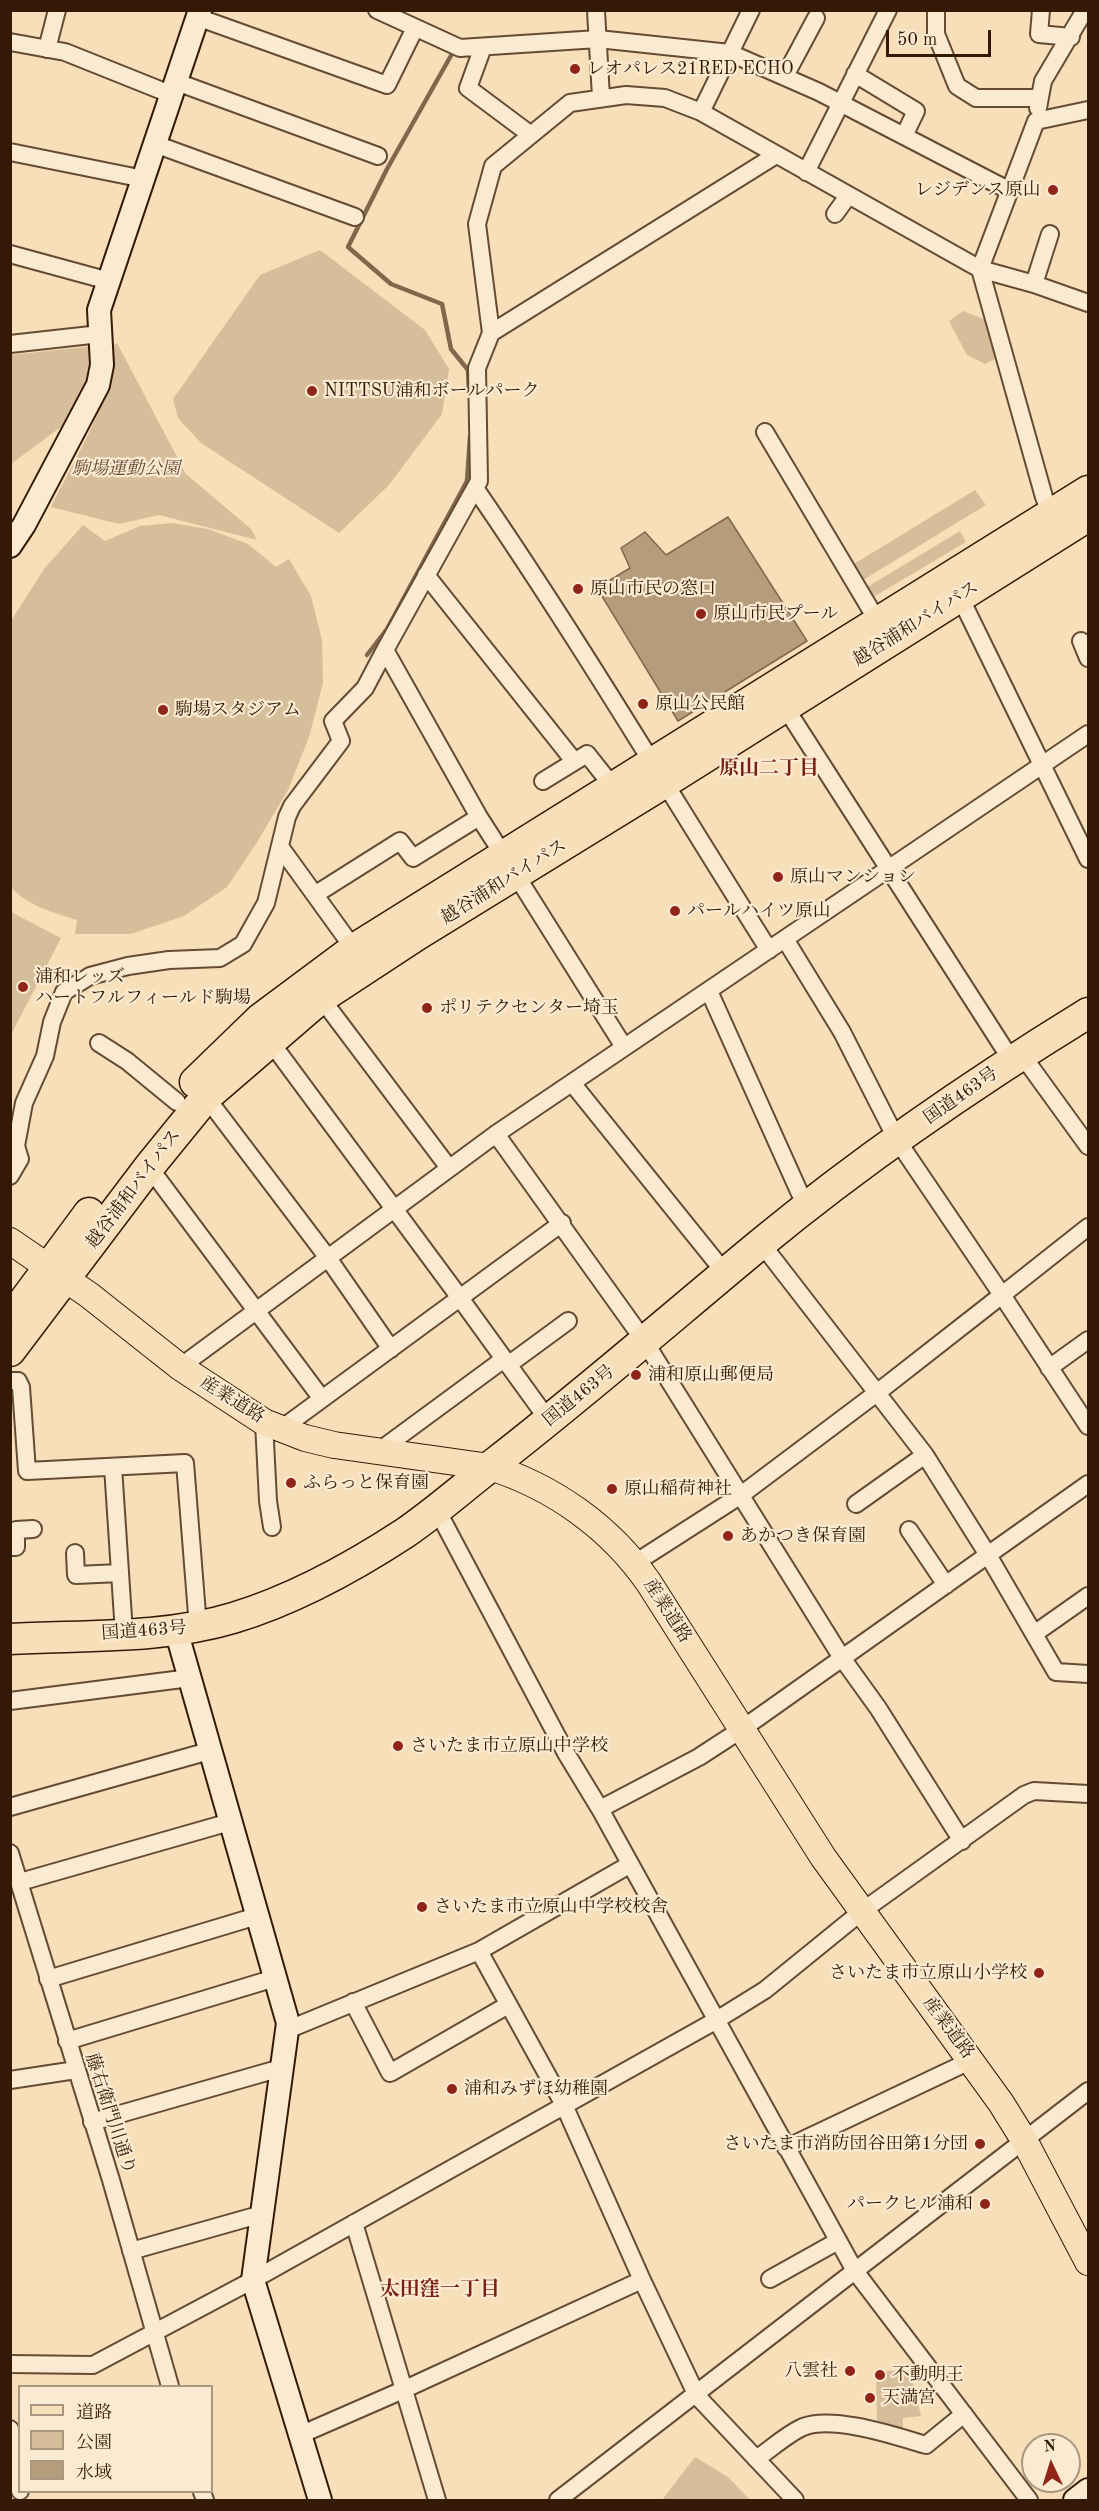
<!DOCTYPE html>
<html>
<head>
<meta charset="utf-8">
<style>
	body { margin:0 }
	#map { position:relative; width:1099px; height:2511px; overflow:hidden; background:#f7dfb9; font-family:"Old Standard TT","Noto Serif JP",serif }
	canvas { display:block }
	.frame { position:absolute; inset:0; border:12px solid #341a06; pointer-events:none }
	.legend { position:absolute; left:18px; top:2385px; width:195px; height:108px; box-sizing:border-box; background:#faead2; border:2px solid #ab9780; margin:0; padding:8px 10px; list-style:none; font-size:18px; color:#341a06 }
	.legend li { display:flex; align-items:center; gap:12px; height:30px }
	.legend b { width:30px; border:2px solid #ab9780 }
	.north { position:absolute; left:1021px; top:2433px; width:60px; height:60px; box-sizing:border-box; background:#faead2; border:2px solid #ab9780; border-radius:50%; rotate:356deg; font-size:16px; font-weight:700; line-height:24px; text-align:center; color:#341a06 }
	.north::after { content:''; display:block; margin:auto; width:21px; height:27px; background:#8f2418; clip-path:polygon(50% 0,100% 100%,50% 72%,0 100%) }
	.scale { position:absolute; left:886px; top:30px; width:105px; height:27px; box-sizing:border-box; border:3px solid #341a06; border-top:0; padding-left:8px; font-size:18px; line-height:21px; white-space:nowrap; color:#341a06; -webkit-text-stroke:4px #faead2; paint-order:stroke }
</style>
</head>
<body>
<div id="map">
<canvas width="1099" height="2511"></canvas>
<div class="frame"></div>
<ul class="legend">
<li><b style="height:8px;background:#f7dfb9"></b>道路</li>
<li><b style="height:16px;background:#d6be9b"></b>公園</li>
<li><b style="height:16px;background:#b59c7c"></b>水域</li>
</ul>
<div class="north">N</div>
<div class="scale">50 m</div>
</div>
<script>
const c = document.querySelector('canvas').getContext('2d');
c.lineJoin = 'round';
function fill(path, color) { c.fillStyle = color; c.fill(path, 'evenodd'); }
function strokePath(path, color, width, dash) { c.strokeStyle = color; c.lineWidth = width; c.lineCap = dash ? 'butt' : 'round'; c.setLineDash(dash || []); c.stroke(path); }
function write(font, color, halo, rows, align = 'center') {
  c.font = font + ' "Old Standard TT","Noto Serif JP",serif'; c.lineWidth = 4.5; c.setLineDash([]); c.textBaseline = 'middle'; c.strokeStyle = halo; c.fillStyle = color; for (const [text, x, y, turn = 0] of rows) {
    c.save(); c.translate(x, y); c.rotate((+turn || 0) * Math.PI / 180); c.textAlign = isNaN(turn) ? turn : align; if (halo) c.strokeText(text, 0, 0); c.fillText(text, 0, 0); c.restore();
  }
}
const green = new Path2D(`
	M 320,250 L 425,330 L 449,369 L 442,414 L 389,485 L 339,533 L 201,443 L 178,418 L 173,399 L 260,275 Z
	M 963,311 L 989,321 L 997,358 L 985,364 L 967,355 L 949,321 Z
	M 117,343 L 186,474 L 251,529 L 257,540 L 159,515 L 119,524 L 51,507 C 73,462 116,395 111,346 Z
	M 93,346 L 92,369 L 69,421 L 11,464 L 11,355 Z
	M 975,490 L 986,505 L 863,580 L 854,564 Z
	M 172,523 L 208,529 L 248,544 L 276,567 L 289,559 L 311,596 L 322,640 L 323,683 L 309,737 L 288,790 L 256,844 L 227,887 L 184,916 L 131,934 L 75,934 L 77,920 C 55,913 26,905 11,887 L 11,621 L 44,569 L 83,525 L 105,541 L 140,526 Z
	M 960,531 L 966,542 L 870,599 L 864,589 Z
	M 11,912 L 61,938 L 11,1035 Z
	M 910,2370 L 921,2416 L 903,2418 L 903,2430 L 877,2420 L 876,2382 L 884,2381 L 884,2371 Z
	M 695,2457 L 728,2477 L 750,2500 L 662,2500 Z`);
const water = new Path2D(`
	M 728,517 L 807,641 L 678,721 L 597,588 L 630,568 L 621,548 L 645,532 L 666,555 Z`);
const stream = new Path2D(`
	M 453,52 L 387,169 L 348,247 L 391,284 L 442,304 L 451,349 L 468,370 L 469,393
	M 367,655 L 387,629 L 467,481 L 470,437`);
const street = new Path2D(`
	M 377,10 L 460,48 L 598,39 L 730,53 L 819,92 L 1010,191
	M 936,10 L 936,34 L 957,86 L 976,98 L 1039,98
	M 1041,10 L 1039,34 L 1071,37
	M 596,11 L 601,97
	M 197,17 L 387,85 L 415,28
	M 10,42 L 65,52 L 170,94
	M 483,47 L 468,88 L 531,135
	M 47,49 L 57,10
	M 855,74 L 916,111 L 904,136
	M 785,76 L 816,18
	M 174,81 L 378,156
	M 1038,108 L 1043,81 L 1085,10
	M 701,112 L 751,10
	M 155,144 L 355,217
	M 10,152 L 144,179
	M 806,172 L 888,10
	M 835,214 L 848,196
	M 10,254 L 109,281
	M 1034,284 L 1050,234
	M 491,333 L 776,155
	M 10,344 L 100,334
	M 765,432 L 881,627
	M 475,488 C 578,638 671,795 769,950
	M 1051,515 L 1044,497 L 980,269 L 1036,121 L 1088,110
	M 426,575 L 574,761
	M 960,597 L 1088,859
	M 1081,641 L 1088,658
	M 785,707 L 1012,1061
	M 543,781 L 587,754 L 614,788
	M 281,848 L 354,949
	M 504,856 L 479,817 L 385,650 L 479,481 L 477,368 L 491,333 L 477,224 L 493,166 L 570,103 L 626,95 L 665,98 L 701,112 L 980,269 L 1034,284 L 1088,303
	M 516,875 L 624,1047
	M 316,894 L 400,841 L 413,858 L 479,817
	M 785,939 L 842,1032 L 897,1140 L 1002,1295 L 1088,1227
	M 709,991 L 806,1207
	M 321,998 L 449,1168
	M 270,1041 L 460,1298 L 549,1421
	M 99,1043 L 127,1061 L 177,1102
	M 1022,1055 L 1088,1146
	M 572,1083 L 725,1273
	M 206,1097 L 328,1258 L 391,1349
	M 496,1134 L 645,1342 L 842,1658 L 878,1708 L 962,1841
	M 149,1167 L 322,1399
	M 10,1176 L 20,1159 L 16,1146 L 24,1103 L 45,1056 L 52,1022 L 64,992 L 90,976 L 128,966 L 169,960 L 220,958 L 243,944 L 266,903 L 287,817 L 292,806 L 341,741 L 333,721 L 365,688 L 385,650
	M 761,1243 L 925,1455 L 988,1555 L 1056,1672 L 1088,1674
	M 508,1365 L 568,1321
	M 180,1367 L 496,1134 L 1088,734
	M 1049,1368 L 1088,1340
	M 10,1381 L 18,1381 L 21,1387 L 27,1471 L 185,1463 L 198,1627
	M 264,1422 L 268,1501 L 272,1527
	M 281,1429 L 562,1223
	M 379,1451 L 504,1359
	M 113,1467 L 124,1633
	M 856,1504 L 925,1455
	M 437,1510 L 566,1753 L 600,1809 L 855,2271 L 1029,2500
	M 909,1530 L 946,1585
	M 10,1547 L 16,1547 L 16,1530 L 33,1529
	M 75,1553 L 76,1575 L 120,1573
	M 635,1563 L 741,1495 L 878,1392 L 1002,1295 L 1088,1426
	M 1034,1634 L 1088,1596
	M 10,1701 L 190,1678
	M 10,1807 L 209,1751
	M 600,1809 L 699,1757 L 742,1729 L 1088,1484
	M 10,1853 L 111,2180 L 170,2386
	M 20,1882 L 230,1822
	M 479,1951 L 564,2105 L 642,2280 L 697,2396 L 795,2500
	M 48,1979 L 257,1916
	M 353,2002 L 390,2073 L 508,2005
	M 287,2030 L 479,1951 L 629,1865
	M 67,2041 L 275,1978
	M 10,2080 L 76,2070
	M 92,2122 L 281,2068
	M 786,2148 L 972,2060
	M 354,2223 L 437,2500
	M 131,2251 L 262,2214
	M 770,2279 L 838,2241
	M 10,2364 L 93,2365 L 253,2280 L 715,2021 L 765,1990 L 861,1912 L 1024,1795 L 1034,1791 L 1088,1794
	M 10,2429 L 20,2491
	M 300,2435 L 403,2390 L 642,2280
	M 756,2459 C 771,2449 787,2434 803,2427 C 833,2415 895,2436 926,2445 L 964,2414
	M 202,2492 L 205,2500
	M 558,2500 L 1088,2091`);
const secondary = new Path2D(`
	M 10,546 L 24,525 L 98,385 L 102,365 L 99,310 L 200,10
	M 176,1630 L 288,2023 L 253,2280 L 320,2500
	M 1075,2500 L 1088,2490`);
const primary = new Path2D(`
	M 10,1241 L 89,1295 L 180,1367 L 264,1422 L 305,1438 L 334,1445 L 490,1467 C 554,1487 611,1528 649,1583 L 823,1857 L 1001,2103 L 1024,2140 L 1088,2262`);
const highway = new Path2D(`
	M 195,1082 L 260,1019 L 354,949 L 1088,491
	M 18,1309 L 89,1213
	M 10,1351 L 149,1167 L 206,1097 L 321,998 L 417,935 L 664,783 L 1088,516
	M 10,1639 C 84,1635 163,1639 233,1618 C 293,1600 353,1567 405,1533 C 437,1511 466,1485 496,1462 C 586,1392 671,1318 759,1245 C 862,1160 974,1083 1088,1013`);
const markers = [
	[575,69,6,"#8f2418"],
	[1053,190,6,"#8f2418"],
	[312,391,6,"#8f2418"],
	[578,589,6,"#8f2418"],
	[701,614,6,"#8f2418"],
	[643,704,6,"#8f2418"],
	[163,710,6,"#8f2418"],
	[778,877,6,"#8f2418"],
	[675,911,6,"#8f2418"],
	[23,987,6,"#8f2418"],
	[427,1008,6,"#8f2418"],
	[636,1375,6,"#8f2418"],
	[291,1483,6,"#8f2418"],
	[612,1489,6,"#8f2418"],
	[728,1536,6,"#8f2418"],
	[398,1746,6,"#8f2418"],
	[422,1907,6,"#8f2418"],
	[1039,1973,6,"#8f2418"],
	[452,2089,6,"#8f2418"],
	[980,2144,6,"#8f2418"],
	[985,2204,6,"#8f2418"],
	[850,2371,6,"#8f2418"],
	[880,2375,6,"#8f2418"],
	[870,2398,6,"#8f2418"]
];
const poiNames = [
	["レオパレス21RED ECHO",587,69],
	["レジデンス原山",1041,190,"right"],
	["NITTSU浦和ボールパーク",324,391],
	["原山市民の窓口",590,589],
	["原山市民プール",713,614],
	["原山公民館",655,704],
	["駒場スタジアム",175,710],
	["原山マンション",790,877],
	["パールハイツ原山",687,911],
	["浦和レッズ",35,977],
	["ハートフルフィールド駒場",35,998],
	["ポリテクセンター埼玉",439,1008],
	["浦和原山郵便局",648,1375],
	["ふらっと保育園",303,1483],
	["原山稲荷神社",624,1489],
	["あかつき保育園",740,1536],
	["さいたま市立原山中学校",410,1746],
	["さいたま市立原山中学校校舎",434,1907],
	["さいたま市立原山小学校",1027,1973,"right"],
	["浦和みずほ幼稚園",464,2089],
	["さいたま市消防団谷田第1分団",968,2144,"right"],
	["パークヒル浦和",973,2204,"right"],
	["八雲社",838,2371,"right"],
	["不動明王",892,2375],
	["天満宮",882,2398]
];
const parkNames = [
	["駒場運動公園",126,469]
];
const streetNames = [
	["越谷浦和バイパス",916,624,-32],
	["越谷浦和バイパス",504,882,-32],
	["国道463号",961,1096,-35],
	["越谷浦和バイパス",134,1189,-53],
	["国道463号",579,1396,-39],
	["産業道路",232,1400,32],
	["産業道路",667,1611,57],
	["国道463号",144,1631,-4],
	["産業道路",948,2028,53],
	["藤右衛門川通り",110,2114,72]
];
const neighbourhoodNames = [
	["原山二丁目",769,769],
	["太田窪一丁目",440,2290]
];
fill(green, '#d6be9b');
fill(water, '#b59c7c');
strokePath(water, '#81684d', 1.5);
strokePath(stream, '#81684d', 4.5);
strokePath(street, '#654b33', 20);
strokePath(secondary, '#341a06', 26);
strokePath(primary, '#341a06', 28);
strokePath(highway, '#341a06', 33);
strokePath(street, '#faead2', 16);
strokePath(secondary, '#faead2', 22);
strokePath(primary, '#f7dfb9', 26);
strokePath(highway, '#f7dfb9', 30);
for (const [x, y, r, color] of markers) { const dot = new Path2D(); dot.arc(x, y, r, 0, 2 * Math.PI); c.fillStyle = color; c.fill(dot); strokePath(dot, '#faead2', 2); }
write('18px', '#341a06', '#faead2', poiNames, 'left');
write('italic 18px', '#654b33', '#faead2', parkNames);
write('18px', '#341a06', '#faead2', streetNames);
write('bold 20px', '#7a1f14', '#faead2', neighbourhoodNames);
</script>
</body>
</html>
